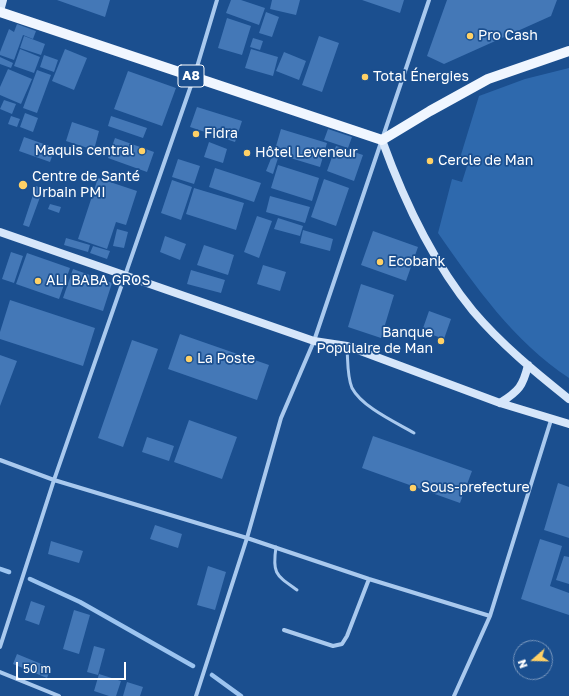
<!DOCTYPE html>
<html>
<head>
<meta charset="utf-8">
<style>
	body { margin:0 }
	#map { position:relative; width:569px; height:696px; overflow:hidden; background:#1b4f8f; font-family:"Golos Text",sans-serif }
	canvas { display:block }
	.north { position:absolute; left:513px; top:640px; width:40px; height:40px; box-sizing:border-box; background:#1b4f8f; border:1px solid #7695bc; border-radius:50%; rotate:250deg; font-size:11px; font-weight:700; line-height:16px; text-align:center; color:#fff }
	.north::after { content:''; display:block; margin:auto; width:14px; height:18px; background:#ffd166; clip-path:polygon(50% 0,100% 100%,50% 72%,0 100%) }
	.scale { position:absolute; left:16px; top:662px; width:110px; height:18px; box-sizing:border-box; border:2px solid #fff; border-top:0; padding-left:5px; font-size:12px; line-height:14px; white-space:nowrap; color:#fff; -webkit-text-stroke:3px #1b4f8f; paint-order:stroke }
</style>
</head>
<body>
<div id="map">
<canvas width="569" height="696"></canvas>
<div class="north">N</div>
<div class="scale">50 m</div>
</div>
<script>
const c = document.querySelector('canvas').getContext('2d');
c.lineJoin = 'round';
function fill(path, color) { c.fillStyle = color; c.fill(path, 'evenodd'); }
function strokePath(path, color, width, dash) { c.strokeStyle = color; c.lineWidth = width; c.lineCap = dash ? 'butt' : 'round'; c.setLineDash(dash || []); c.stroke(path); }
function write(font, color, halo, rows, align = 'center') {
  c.font = font + ' "Golos Text",sans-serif'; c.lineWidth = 3.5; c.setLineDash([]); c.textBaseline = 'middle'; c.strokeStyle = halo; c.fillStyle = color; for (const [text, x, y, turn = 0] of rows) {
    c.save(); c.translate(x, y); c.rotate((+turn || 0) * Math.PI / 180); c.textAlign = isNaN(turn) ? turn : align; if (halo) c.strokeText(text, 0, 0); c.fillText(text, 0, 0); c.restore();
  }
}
const green = new Path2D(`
	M 569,68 L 569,378 C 514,342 475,286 438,233 L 452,179 L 462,182 L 469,160 L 460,158 L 479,96 L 525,79 Z`);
const stream = new Path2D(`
	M 0,569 L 9,572
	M 30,579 L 80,602 L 193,666
	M 212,675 L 241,696`);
const building = new Path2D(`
	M 57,0 L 110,0 L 105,17 Z
	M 231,0 L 241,0 L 265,8 L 259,25 L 226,13 Z
	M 272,0 L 300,0 L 296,15 L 270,9 Z
	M 362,0 L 404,0 L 400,13 Z
	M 447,0 L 557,0 L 551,16 L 444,64 L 427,56 Z
	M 266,12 L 279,17 L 272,37 L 259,33 Z
	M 227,18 L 251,26 L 242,55 L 218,48 Z
	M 17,24 L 36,31 L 33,39 L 23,35 L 14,60 L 0,55 L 0,52 L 9,29 L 14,32 Z
	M 24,36 L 45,44 L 41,55 L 20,48 Z
	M 319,36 L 339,43 L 322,92 L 302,85 Z
	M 253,38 L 263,41 L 260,50 L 250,47 Z
	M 20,49 L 40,57 L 34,73 L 14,66 Z
	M 65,49 L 87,58 L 74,90 L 52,81 Z
	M 251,49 L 278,57 L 273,76 L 245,68 Z
	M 284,52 L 306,61 L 299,80 L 276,71 Z
	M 44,55 L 58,60 L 54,72 L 40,67 Z
	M 0,57 L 13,63 L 11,68 L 0,64 Z
	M 8,69 L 32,79 L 21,104 L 0,95 L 0,87 Z
	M 37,70 L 51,75 L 37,113 L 23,108 Z
	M 128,71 L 176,88 L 162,126 L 114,109 Z
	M 4,100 L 16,104 L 12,114 L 0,109 Z
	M 197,107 L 242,121 L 235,142 L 190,127 Z
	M 25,113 L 38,118 L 33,132 L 20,127 Z
	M 11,116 L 20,119 L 17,127 L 8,124 Z
	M 111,116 L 147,128 L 143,138 L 108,126 Z
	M 72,122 L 99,131 L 94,150 L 66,141 Z
	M 281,129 L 327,143 L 320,167 L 274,153 Z
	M 328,129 L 352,137 L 348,148 L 324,140 Z
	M 24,137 L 55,148 L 50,162 L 19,151 Z
	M 115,138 L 154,152 L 147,172 L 108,158 Z
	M 209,142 L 227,149 L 223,163 L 204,157 Z
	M 336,146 L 363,155 L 354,181 L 327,171 Z
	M 272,156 L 278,158 L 273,174 L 266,171 Z
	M 178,159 L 200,166 L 194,184 L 172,177 Z
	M 278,165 L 319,178 L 312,201 L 271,188 Z
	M 215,168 L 261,183 L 254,202 L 209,187 Z
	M 98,178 L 137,191 L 126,225 L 116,222 L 107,249 L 78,239 Z
	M 324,179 L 349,188 L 336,226 L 311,217 Z
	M 172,180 L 192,187 L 181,220 L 161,213 Z
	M 36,186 L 43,189 L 29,227 L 23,225 Z
	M 194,188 L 244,203 L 236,230 L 186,214 Z
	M 270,196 L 310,207 L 305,223 L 266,212 Z
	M 50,204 L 61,207 L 59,213 L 48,209 Z
	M 257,216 L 272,221 L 259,258 L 244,252 Z
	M 278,218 L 303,226 L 300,236 L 274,229 Z
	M 117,229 L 128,232 L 124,248 L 113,246 Z
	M 303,230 L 333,239 L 330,251 L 300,243 Z
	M 373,231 L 418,247 L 406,281 L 361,265 Z
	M 165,236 L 186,244 L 180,260 L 160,252 Z
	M 66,238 L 90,245 L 88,252 L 64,245 Z
	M 204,245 L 234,255 L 228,275 L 197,265 Z
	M 93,246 L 110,251 L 107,259 L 90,253 Z
	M 11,252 L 23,256 L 14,283 L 2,279 Z
	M 27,253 L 70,268 L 59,299 L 16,284 Z
	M 263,265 L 286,272 L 280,291 L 257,284 Z
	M 73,269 L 112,283 L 103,311 L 63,298 Z
	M 191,270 L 225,280 L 221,293 L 187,284 Z
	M 361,284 L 394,295 L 381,338 L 348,327 Z
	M 10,300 L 95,328 L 83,366 L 0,339 L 0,332 Z
	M 429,311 L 451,319 L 444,339 L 422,331 Z
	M 180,334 L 269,365 L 257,400 L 168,369 Z
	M 132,340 L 158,349 L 123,447 L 98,438 Z
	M 0,355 L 17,361 L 0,406 Z
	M 189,420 L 237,437 L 222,479 L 174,462 Z
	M 373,436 L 472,471 L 460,503 L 362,468 Z
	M 147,437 L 174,446 L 169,461 L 142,452 Z
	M 558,483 L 569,487 L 569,538 L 544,530 Z
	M 155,525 L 182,534 L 178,548 L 150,539 Z
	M 540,539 L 562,546 L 550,586 L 569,593 L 569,615 L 521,599 Z
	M 51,541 L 83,551 L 79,563 L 48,554 Z
	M 564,556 L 569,557 L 569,584 L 556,580 Z
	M 208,566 L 226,572 L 215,610 L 197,605 Z
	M 31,601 L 45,606 L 39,625 L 25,620 Z
	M 74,610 L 90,615 L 79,654 L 63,649 Z
	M 94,646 L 105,649 L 98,675 L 87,672 Z
	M 17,654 L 51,668 L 47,678 L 13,664 Z
	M 99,674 L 121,681 L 116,696 L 109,696 L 94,691 Z
	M 127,682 L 143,687 L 140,696 L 123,696 Z`);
const lane = new Path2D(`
	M 347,348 C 348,361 347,376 352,388 C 362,407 395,422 414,433
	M 276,547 C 272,574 276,575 297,590`);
const street = new Path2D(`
	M 0,460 L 54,480 L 247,538 L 369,579 L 490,616
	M 284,630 L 333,646 L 342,644 L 347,636 L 369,579
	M 0,647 L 54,480 L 194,77 L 217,0
	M 0,672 L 59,696
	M 196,696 L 247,538 L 281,418 L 314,341 L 429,0
	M 454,696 L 490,616 L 551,420`);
const secondary = new Path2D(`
	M 0,11 L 3,0
	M 382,140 C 404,201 432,261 473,311 C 501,344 535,372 569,399
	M 0,232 L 314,341 L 347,346 L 500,403 L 569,424
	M 500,403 C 519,391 523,386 528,365`);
const primary = new Path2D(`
	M 0,12 L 382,140 L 430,111 L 488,79 L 569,51`);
const markers = [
	[470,36,4,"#ffd166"],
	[365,77,4,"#ffd166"],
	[196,134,4,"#ffd166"],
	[142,151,4,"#ffd166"],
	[247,153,4,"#ffd166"],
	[430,161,4,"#ffd166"],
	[23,185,5,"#ffd166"],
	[380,262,4,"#ffd166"],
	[38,281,4,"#ffd166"],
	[441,341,4,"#ffd166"],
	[189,359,4,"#ffd166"],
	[413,488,4,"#ffd166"]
];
const shields = [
	[191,76,26]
];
const shieldNames = [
	["A8",191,76]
];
const poiNames = [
	["Pro Cash",478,36],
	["Total Énergies",373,77],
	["Fidra",204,134],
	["Maquis central",134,151,"right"],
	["Hôtel Leveneur",255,153],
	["Cercle de Man",438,161],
	["Centre de Santé",32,177],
	["Urbain PMI",32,193],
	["Ecobank",388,262],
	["ALI BABA GROS",46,281],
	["Banque",433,333,"right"],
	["Populaire de Man",433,349,"right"],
	["La Poste",197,359],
	["Sous-prefecture",421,488]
];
fill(green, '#2e69ad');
strokePath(stream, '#9cc4f0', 4.5);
fill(building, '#4478b7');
strokePath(lane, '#a9c9ee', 3);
strokePath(street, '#a9c9ee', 4);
strokePath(secondary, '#d6e6fa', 8);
strokePath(primary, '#f0f6ff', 10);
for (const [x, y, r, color] of markers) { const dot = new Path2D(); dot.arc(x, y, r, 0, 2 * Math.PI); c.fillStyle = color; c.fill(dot); strokePath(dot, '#1b4f8f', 1.5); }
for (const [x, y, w] of shields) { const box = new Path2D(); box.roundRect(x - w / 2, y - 11, w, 22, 3); c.fillStyle = '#1b4f8f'; c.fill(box); strokePath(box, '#fff', 1); }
write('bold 13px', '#fff', null, shieldNames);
write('14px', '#fff', '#1b4f8f', poiNames, 'left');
</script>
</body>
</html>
